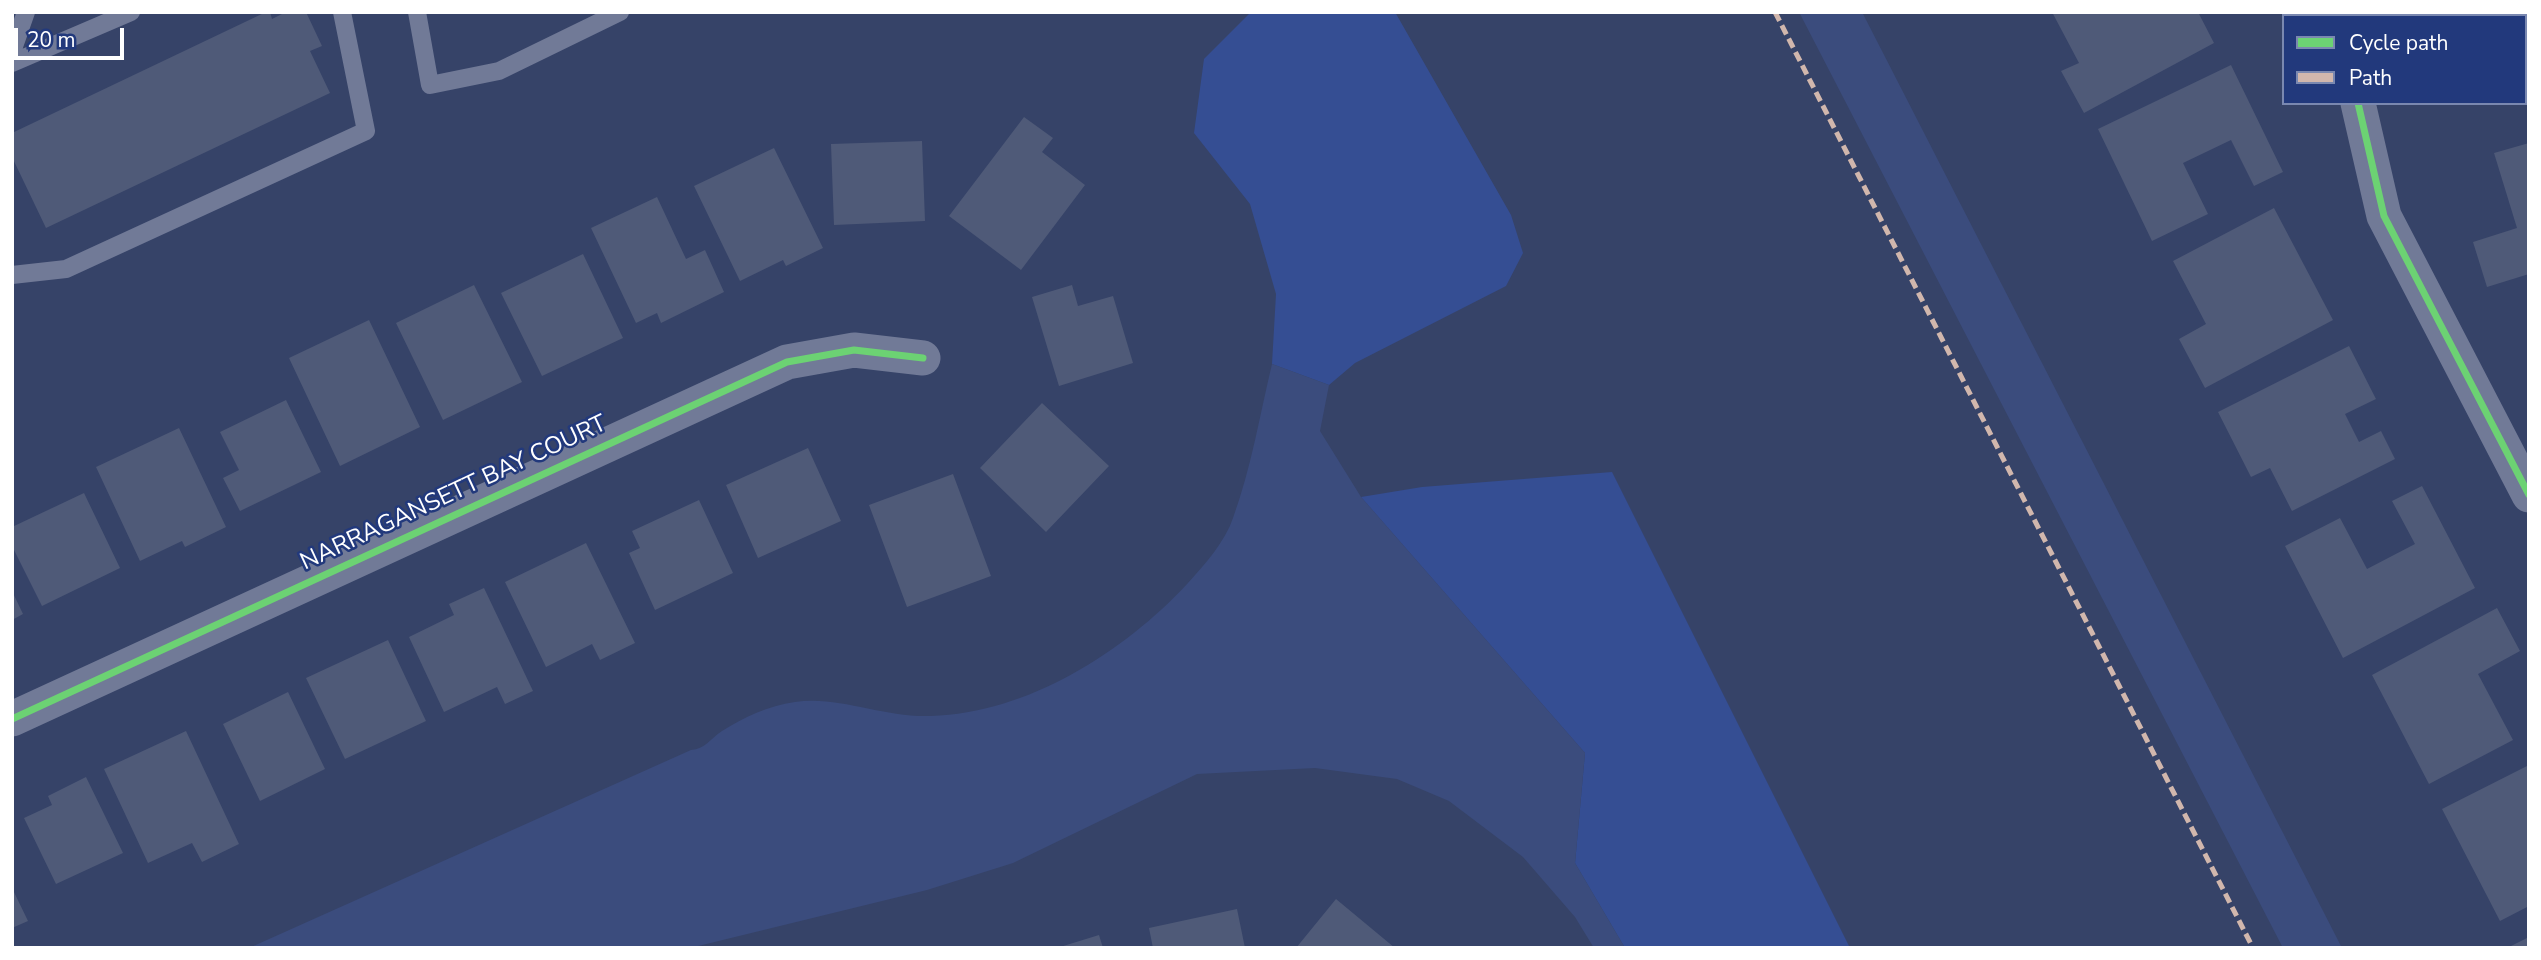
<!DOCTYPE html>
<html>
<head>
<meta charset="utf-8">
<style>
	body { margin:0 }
	#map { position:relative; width:2541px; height:960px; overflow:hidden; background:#364368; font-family:"Nunito Sans",sans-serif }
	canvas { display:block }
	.frame { position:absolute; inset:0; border:14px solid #fff; pointer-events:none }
	.legend { position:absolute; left:2282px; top:14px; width:245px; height:91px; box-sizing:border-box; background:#22397c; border:2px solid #7a88b0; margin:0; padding:9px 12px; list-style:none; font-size:21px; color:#fff }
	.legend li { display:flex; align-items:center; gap:14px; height:35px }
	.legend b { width:35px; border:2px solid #7a88b0 }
	.scale { position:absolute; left:14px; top:28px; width:110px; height:32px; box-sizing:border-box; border:4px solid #fff; border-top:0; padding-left:9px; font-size:21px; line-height:24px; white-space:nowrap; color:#fff; -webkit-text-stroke:5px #22397c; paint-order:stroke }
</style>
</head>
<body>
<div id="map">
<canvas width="2541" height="960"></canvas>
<div class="frame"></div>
<ul class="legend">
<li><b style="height:9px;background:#6cd273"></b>Cycle path</li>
<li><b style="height:9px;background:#d1b7ad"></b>Path</li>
</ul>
<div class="scale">20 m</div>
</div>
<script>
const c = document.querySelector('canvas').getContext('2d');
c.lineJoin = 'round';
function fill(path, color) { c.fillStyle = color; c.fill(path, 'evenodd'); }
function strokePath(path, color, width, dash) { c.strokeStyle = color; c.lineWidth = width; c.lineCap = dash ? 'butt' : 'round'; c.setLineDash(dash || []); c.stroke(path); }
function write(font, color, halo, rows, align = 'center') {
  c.font = font + ' "Nunito Sans",sans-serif'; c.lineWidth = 5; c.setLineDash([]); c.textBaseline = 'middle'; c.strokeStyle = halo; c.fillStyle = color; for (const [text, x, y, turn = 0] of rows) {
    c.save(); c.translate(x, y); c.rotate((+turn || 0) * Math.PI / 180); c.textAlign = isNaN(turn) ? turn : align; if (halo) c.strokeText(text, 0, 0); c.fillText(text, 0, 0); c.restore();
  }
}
const green = new Path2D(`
	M 1251,12 L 1395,12 L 1511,215 L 1523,253 L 1506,286 L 1355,363 L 1329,385 L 1272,364 L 1276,294 L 1250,204 L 1194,133 L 1204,59 Z
	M 1612,472 L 1850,948 L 1625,948 L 1575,863 L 1585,753 L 1361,497 L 1422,487 Z`);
const water = new Path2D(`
	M 1799,12 L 1862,12 L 2342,948 L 2283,948 Z
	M 1272,364 L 1329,385 L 1320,431 L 1361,497 L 1585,753 L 1575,863 L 1625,948 L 1594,948 L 1575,917 L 1523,857 L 1449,801 L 1397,779 L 1315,768 L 1197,774 L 1013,863 L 927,890 L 690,948 L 249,948 L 691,750 C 705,749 710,739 722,731 C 744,717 768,706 795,702 C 838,695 884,718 931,716 C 1028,713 1124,652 1188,583 C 1205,564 1225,542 1233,518 C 1251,469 1260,414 1272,364 Z`);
const building = new Path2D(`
	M 266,12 L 270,12 L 272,19 L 286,12 L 306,12 L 322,46 L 310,51 L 330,93 L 46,228 L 12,157 L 12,133 Z
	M 2052,12 L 2198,12 L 2214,43 L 2084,113 L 2061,71 L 2079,63 Z
	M 2458,12 L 2529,12 L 2529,96 L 2525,95 L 2525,16 L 2458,16 Z
	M 2231,65 L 2283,172 L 2254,186 L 2231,140 L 2183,163 L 2208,214 L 2152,241 L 2098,129 Z
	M 1024,117 L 1053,138 L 1042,152 L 1085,185 L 1021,270 L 949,216 Z
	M 922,141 L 925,221 L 834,225 L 831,144 Z
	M 2529,143 L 2529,274 L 2487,287 L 2473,242 L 2517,228 L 2494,153 Z
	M 774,148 L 823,248 L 786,266 L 783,260 L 740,281 L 694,186 Z
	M 657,197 L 686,259 L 705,250 L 724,292 L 661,323 L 657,313 L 636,323 L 591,228 Z
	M 2274,208 L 2333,320 L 2205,388 L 2179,339 L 2206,324 L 2173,261 Z
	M 583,254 L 623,338 L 542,376 L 501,293 Z
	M 474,285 L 522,382 L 443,420 L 396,323 Z
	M 1072,285 L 1078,306 L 1113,296 L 1133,363 L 1059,386 L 1032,297 Z
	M 369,320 L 420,427 L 340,466 L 289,358 Z
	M 2349,346 L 2376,399 L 2345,414 L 2359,442 L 2381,431 L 2395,459 L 2292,511 L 2270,468 L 2251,477 L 2218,412 Z
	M 286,400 L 321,472 L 240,511 L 223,478 L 239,470 L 220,432 Z
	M 1042,403 L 1109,466 L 1046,532 L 980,468 Z
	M 179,428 L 226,527 L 185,547 L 182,541 L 140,561 L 96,467 Z
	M 808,448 L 841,521 L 758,558 L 726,485 Z
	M 953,474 L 991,576 L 907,607 L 869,505 Z
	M 2422,486 L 2475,588 L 2343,658 L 2285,546 L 2340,518 L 2367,569 L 2415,544 L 2392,501 Z
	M 84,493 L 120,568 L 42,606 L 12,546 L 12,527 Z
	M 699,500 L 733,573 L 655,610 L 629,553 L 640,548 L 632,531 Z
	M 586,543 L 635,643 L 600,660 L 592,644 L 546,667 L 505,582 Z
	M 484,588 L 533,691 L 505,704 L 497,687 L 444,712 L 409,637 L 454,615 L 449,604 Z
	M 12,591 L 23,614 L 12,620 Z
	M 2497,608 L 2520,651 L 2478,674 L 2513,740 L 2429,784 L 2372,675 Z
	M 388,640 L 426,721 L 345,759 L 306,678 Z
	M 288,692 L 325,769 L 260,801 L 223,724 Z
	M 186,731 L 239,844 L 202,862 L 192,843 L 148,863 L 104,769 Z
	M 2529,765 L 2529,906 L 2500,921 L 2442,809 Z
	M 86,777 L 123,853 L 56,884 L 24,818 L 52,805 L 48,796 Z
	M 12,888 L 28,921 L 12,928 Z
	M 1336,899 L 1395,948 L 1296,948 Z
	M 1237,909 L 1245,948 L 1153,948 L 1149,928 Z
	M 1099,935 L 1103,948 L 1060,948 L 1060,947 Z
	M 2529,937 L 2529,948 L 2507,948 Z`);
const service = new Path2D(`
	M 417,12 L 430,85 L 499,71 L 620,12
	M 12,52 L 26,12
	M 12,63 L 131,12
	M 12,275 L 66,269 L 366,131 L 342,12`);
const minor = new Path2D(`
	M 2359,16 L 2359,12
	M 2358,103 L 2384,216 L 2529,495
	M 12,719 L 787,362 L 854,350 L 923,358`);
const quiet = new Path2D(`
	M 1775,12 L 2253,948`);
const cycleway = new Path2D(`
	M 2358,103 L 2384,216 L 2529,495
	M 12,719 L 787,362 L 854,350 L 923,358`);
const streetNames = [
	["NARRAGANSETT BAY COURT",454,494,-25]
];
fill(green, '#354e93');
fill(water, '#3b4c7d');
fill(building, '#4f5a78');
strokePath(service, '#717a97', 18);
strokePath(minor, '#717a97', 35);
strokePath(quiet, '#d1b7ad', 5, [10, 5]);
strokePath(cycleway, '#6cd273', 7);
write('24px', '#fff', '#22397c', streetNames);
</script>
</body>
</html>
